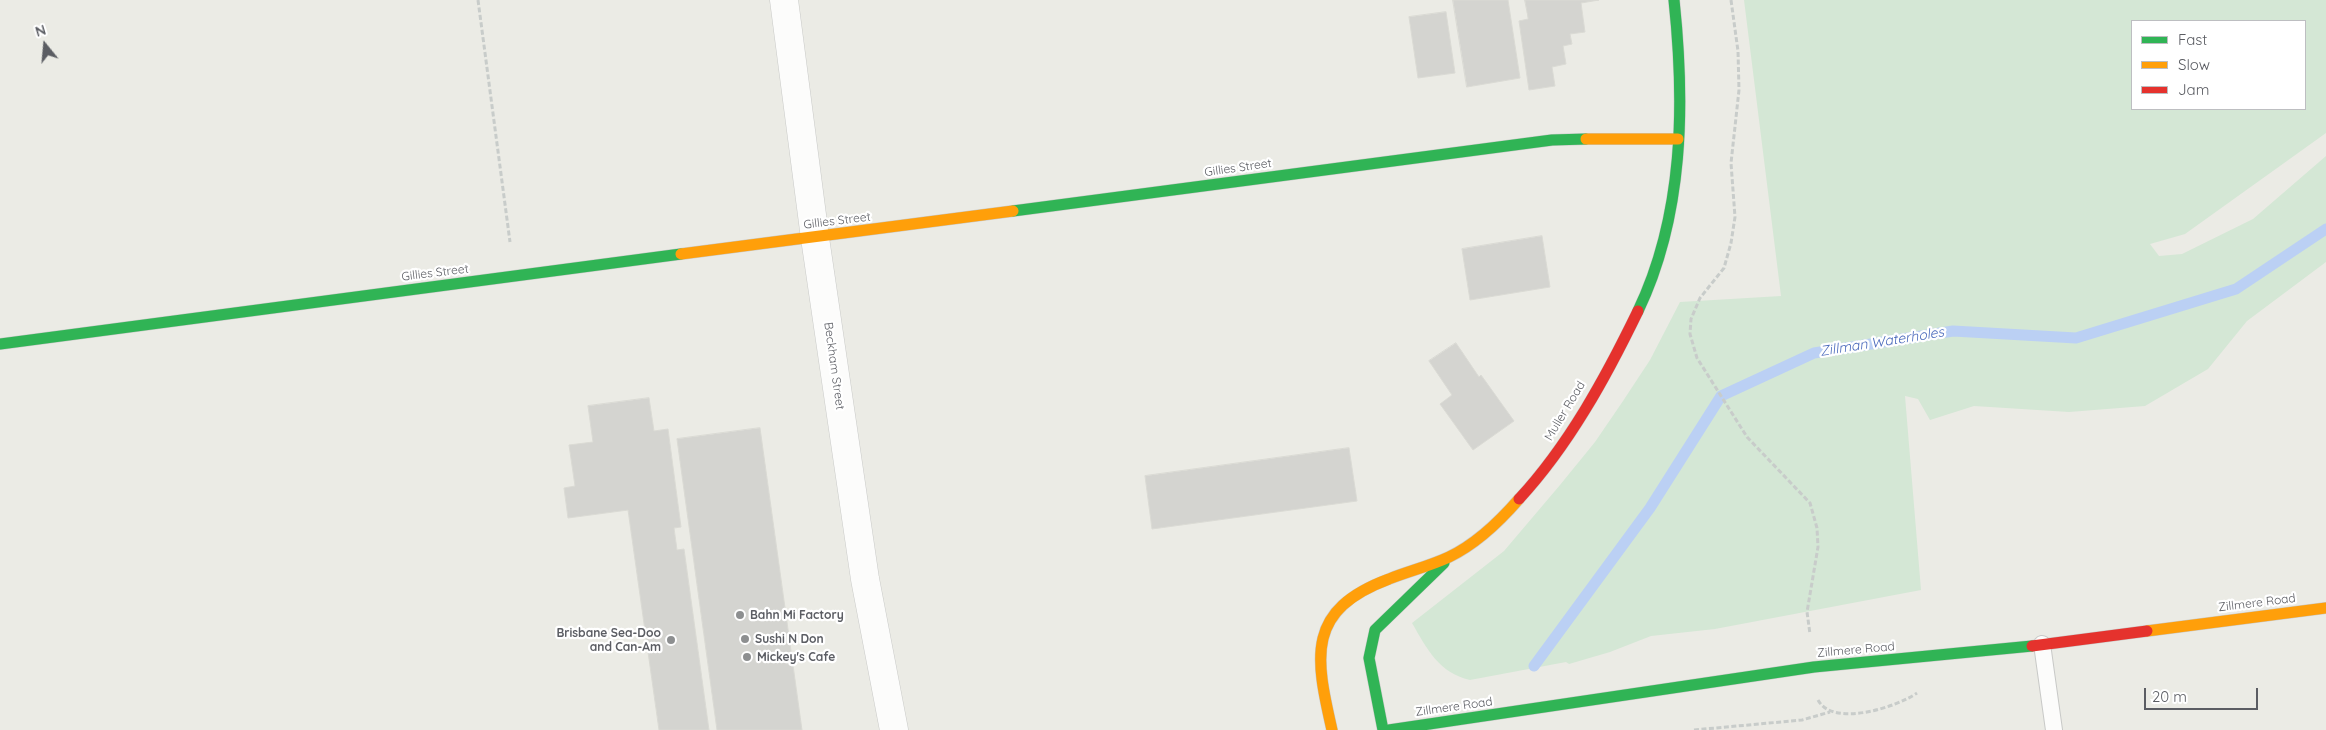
<!DOCTYPE html>
<html>
<head>
<meta charset="utf-8">
<style>
	body { margin:0 }
	#map { position:relative; width:2326px; height:730px; overflow:hidden; background:#ebebe5; font-family:Quicksand,sans-serif }
	canvas { display:block }
	.legend { position:absolute; left:2131px; top:20px; width:175px; height:90px; box-sizing:border-box; background:#fff; border:1px solid #bdbec1; margin:0; padding:6px 9px; list-style:none; font-size:15px; color:#5b5d63 }
	.legend li { display:flex; align-items:center; gap:10px; height:25px }
	.legend b { width:25px; border:1px solid #bdbec1 }
	.north { position:absolute; left:20px; top:20px; width:50px; height:50px; -webkit-text-stroke:4px #fff; paint-order:stroke; rotate:343deg; font-size:14px; font-weight:700; line-height:20px; text-align:center; color:#5b5d63 }
	.north::after { content:''; display:block; margin:auto; width:18px; height:22px; background:#5b5d63; clip-path:polygon(50% 0,100% 100%,50% 72%,0 100%) }
	.scale { position:absolute; left:2144px; top:688px; width:114px; height:22px; box-sizing:border-box; border:2px solid #5b5d63; border-top:0; padding-left:6px; font-size:15px; line-height:18px; white-space:nowrap; color:#5b5d63; -webkit-text-stroke:4px #fff; paint-order:stroke }
</style>
</head>
<body>
<div id="map">
<canvas width="2326" height="730"></canvas>
<ul class="legend">
<li><b style="height:6px;background:#30b455"></b>Fast</li>
<li><b style="height:6px;background:#ff9f0a"></b>Slow</li>
<li><b style="height:6px;background:#e5322d"></b>Jam</li>
</ul>
<div class="north">N</div>
<div class="scale">20 m</div>
</div>
<script>
const c = document.querySelector('canvas').getContext('2d');
c.lineJoin = 'round';
function fill(path, color) { c.fillStyle = color; c.fill(path, 'evenodd'); }
function strokePath(path, color, width, dash) { c.strokeStyle = color; c.lineWidth = width; c.lineCap = dash ? 'butt' : 'round'; c.setLineDash(dash || []); c.stroke(path); }
function write(font, color, halo, rows, align = 'center') {
  c.font = font + ' Quicksand,sans-serif'; c.lineWidth = 4.5; c.setLineDash([]); c.textBaseline = 'middle'; c.strokeStyle = halo; c.fillStyle = color; for (const [text, x, y, turn = 0] of rows) {
    c.save(); c.translate(x, y); c.rotate((+turn || 0) * Math.PI / 180); c.textAlign = isNaN(turn) ? turn : align; if (halo) c.strokeText(text, 0, 0); c.fillText(text, 0, 0); c.restore();
  }
}
const green = new Path2D(`
	M 1744,0 L 2326,0 L 2326,133 L 2185,234 L 2150,244 L 2159,256 L 2182,254 L 2253,219 L 2326,156 L 2326,262 L 2247,321 L 2208,369 L 2145,406 L 2069,412 L 1974,406 L 1930,420 L 1918,399 L 1905,396 L 1921,590 L 1715,629 L 1651,636 L 1610,652 L 1569,664 L 1566,662 L 1470,680 C 1439,673 1427,649 1412,623 L 1504,551 L 1560,485 L 1595,442 L 1623,401 L 1650,360 L 1680,302 L 1781,296 ZM 2132,21 L 2305,21 L 2305,109 L 2132,109 Z`);
const stream = new Path2D(`
	M 1534,666 L 1650,508 L 1721,396 L 1814,353 L 1953,331 L 2076,338 L 2236,289 L 2326,229`);
const building = new Path2D(`
	M 1453,0 L 1508,0 L 1520,78 L 1467,87 Z
	M 1525,0 L 1599,0 L 1581,3 L 1585,32 L 1570,34 L 1572,44 L 1563,46 L 1566,64 L 1552,67 L 1555,86 L 1529,90 L 1519,21 L 1528,19 Z
	M 1446,12 L 1455,73 L 1418,78 L 1409,17 Z
	M 1542,236 L 1550,287 L 1470,300 L 1462,249 Z
	M 1456,343 L 1479,377 L 1481,375 L 1514,421 L 1473,450 L 1440,404 L 1452,395 L 1429,361 Z
	M 649,398 L 654,431 L 668,429 L 681,527 L 674,528 L 677,550 L 684,549 L 709,730 L 659,730 L 628,510 L 568,518 L 564,488 L 575,486 L 569,445 L 593,442 L 588,406 Z
	M 760,428 L 802,730 L 717,730 L 677,439 Z
	M 1349,448 L 1357,501 L 1152,529 L 1145,476 Z`);
const path = new Path2D(`
	M 478,0 L 510,242
	M 1731,0 L 1738,51 L 1739,90 L 1731,163 L 1735,217 L 1731,243 L 1724,268 L 1700,298 L 1691,319 L 1690,334 L 1697,358 L 1747,437 L 1810,503 L 1817,528 L 1818,547 L 1807,612 L 1810,634
	M 1818,700 C 1833,728 1897,707 1917,693
	M 1694,730 L 1802,720 L 1830,712`);
const lane = new Path2D(`
	M 2042,644 L 2054,730`);
const street = new Path2D(`
	M 784,0 L 815,238 L 865,579 L 894,730`);
const fast = new Path2D(`
	M 1013,211 L 1552,140 L 1586,139
	M 1638,311 C 1684,215 1685,104 1674,0
	M 0,344 L 681,254
	M 1383,730 L 1369,658 L 1375,630 L 1444,563
	M 1389,730 L 1814,667 L 2032,646`);
const slow = new Path2D(`
	M 1586,139 L 1678,139
	M 681,254 L 1013,211
	M 2147,631 L 2326,608
	M 1332,730 C 1315,656 1306,610 1389,579 C 1409,571 1430,566 1449,557 C 1476,544 1500,521 1519,499`);
const jam = new Path2D(`
	M 1519,499 C 1569,445 1606,377 1638,311
	M 2032,646 L 2147,631`);
const markers = [
	[740,615,5,"#8d8f90"],
	[745,639,5,"#8d8f90"],
	[671,640,5,"#8d8f90"],
	[747,657,5,"#8d8f90"]
];
const streetNames = [
	["Gillies Street",1238,168,-8],
	["Gillies Street",837,221,-7],
	["Gillies Street",435,273,-7],
	["Beckham Street",834,366,82],
	["Muller Road",1565,411,-59],
	["Zillmere Road",2257,603,-7],
	["Zillmere Road",1856,650,-5],
	["Zillmere Road",1454,707,-8]
];
const poiNames = [
	["Bahn Mi Factory",750,615],
	["Brisbane Sea-Doo",661,633,"right"],
	["and Can-Am",661,647,"right"],
	["Sushi N Don",755,639],
	["Mickey's Cafe",757,657]
];
const waterNames = [
	["Zillman Waterholes",1882,342,-9]
];
fill(green, '#d4e7d5');
strokePath(stream, '#bbd0f4', 11);
fill(building, '#d4d4d0');
strokePath(building, '#dadad4', 1);
strokePath(lane, '#c8c9c7', 18);
strokePath(street, '#c8c9c7', 29);
strokePath(fast, '#c8c8c7', 12);
strokePath(slow, '#c8c8c7', 12);
strokePath(jam, '#c8c8c7', 12);
strokePath(path, '#c8ccca', 3, [5, 2.5]);
strokePath(lane, '#fcfcfb', 16);
strokePath(street, '#fcfcfb', 28);
strokePath(fast, '#30b455', 11);
strokePath(slow, '#ff9f0a', 11);
strokePath(jam, '#e5322d', 11);
for (const [x, y, r, color] of markers) { const dot = new Path2D(); dot.arc(x, y, r, 0, 2 * Math.PI); c.fillStyle = color; c.fill(dot); strokePath(dot, '#fff', 2); }
write('12px', '#5b5d63', '#fff', streetNames);
write('bold 12px', '#5b5d63', '#fff', poiNames, 'left');
write('italic 14px', '#4b6abc', '#fff', waterNames);
</script>
</body>
</html>
